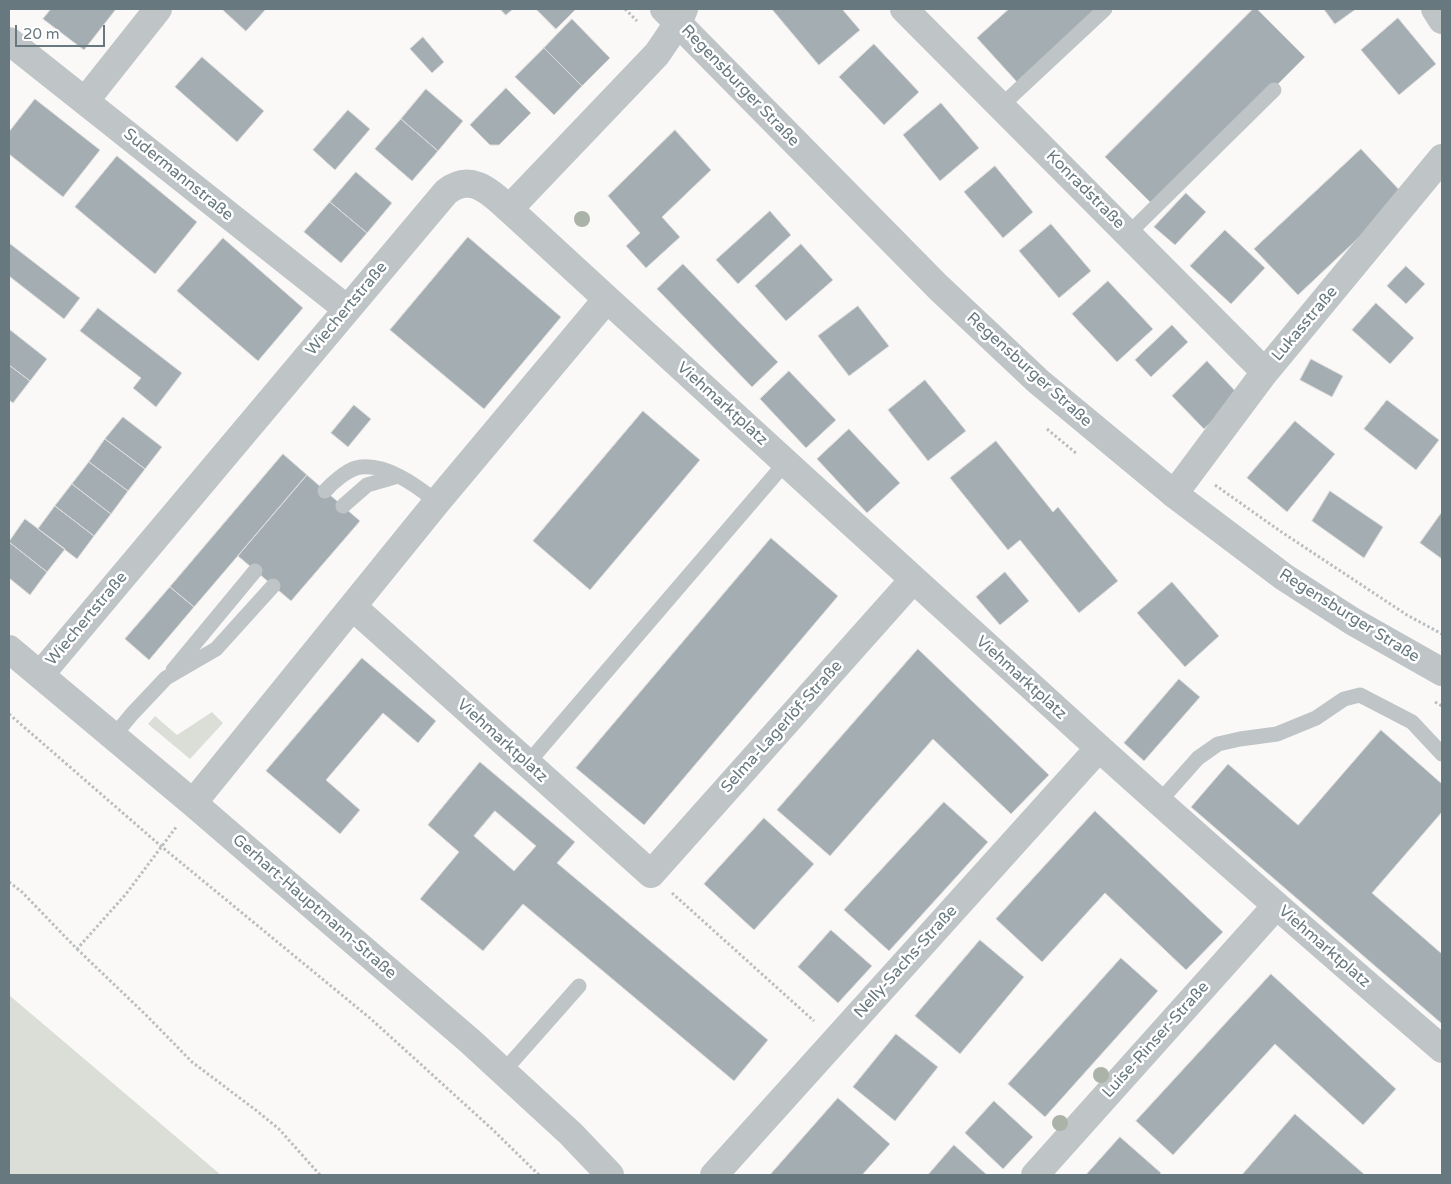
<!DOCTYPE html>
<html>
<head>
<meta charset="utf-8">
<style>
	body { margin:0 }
	#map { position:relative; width:1451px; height:1184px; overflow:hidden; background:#faf9f8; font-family:"Varela Round",sans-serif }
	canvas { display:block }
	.frame { position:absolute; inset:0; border:10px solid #67787f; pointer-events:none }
	.scale { position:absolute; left:15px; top:25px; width:90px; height:22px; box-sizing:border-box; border:2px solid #67787f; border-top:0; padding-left:6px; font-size:15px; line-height:18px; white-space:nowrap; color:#67787f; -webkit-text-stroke:4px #fff; paint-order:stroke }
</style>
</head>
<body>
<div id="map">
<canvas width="1451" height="1184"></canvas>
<div class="frame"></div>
<div class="scale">20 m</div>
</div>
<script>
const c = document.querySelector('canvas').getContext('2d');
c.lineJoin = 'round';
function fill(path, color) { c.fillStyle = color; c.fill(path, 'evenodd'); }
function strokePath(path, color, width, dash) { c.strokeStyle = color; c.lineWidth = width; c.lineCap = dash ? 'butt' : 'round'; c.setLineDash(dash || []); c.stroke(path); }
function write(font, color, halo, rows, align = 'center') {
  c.font = font + ' "Varela Round",sans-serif'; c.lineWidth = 5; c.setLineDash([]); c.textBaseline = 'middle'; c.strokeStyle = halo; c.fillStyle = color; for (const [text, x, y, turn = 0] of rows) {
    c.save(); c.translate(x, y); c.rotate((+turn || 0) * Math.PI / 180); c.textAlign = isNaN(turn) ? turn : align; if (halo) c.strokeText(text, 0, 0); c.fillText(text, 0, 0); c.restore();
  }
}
const green = new Path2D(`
	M 212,712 L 223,723 L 190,759 L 148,724 L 155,716 L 177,735 Z
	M 9,995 L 221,1175 L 9,1175 Z`);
const building = new Path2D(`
	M 51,9 L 116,9 L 84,50 L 43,19 Z
	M 222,9 L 266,9 L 246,31 Z
	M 500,9 L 513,9 L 506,15 Z
	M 536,9 L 576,9 L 556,29 Z
	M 772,9 L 842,9 L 860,30 L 819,65 Z
	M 1009,9 L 1096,9 L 1017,82 L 977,38 Z
	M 1253,9 L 1257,9 L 1305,57 L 1155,207 L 1105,157 Z
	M 1324,9 L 1356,9 L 1335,24 Z
	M 1398,18 L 1436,64 L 1399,95 L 1361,50 Z
	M 572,19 L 610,58 L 582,86 L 544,48 Z
	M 423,37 L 444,62 L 432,73 L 410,49 Z
	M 874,44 L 919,92 L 884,125 L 839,77 Z
	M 544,48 L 582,86 L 554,115 L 515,77 Z
	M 202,57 L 264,111 L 237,142 L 175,87 Z
	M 506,88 L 531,113 L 499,145 L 490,145 L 470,125 Z
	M 426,89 L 463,121 L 438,151 L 401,119 Z
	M 35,99 L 100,150 L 63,197 L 9,154 L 9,132 Z
	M 941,103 L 979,148 L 940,181 L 903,135 Z
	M 348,110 L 370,129 L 335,170 L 313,150 Z
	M 401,119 L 438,151 L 412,181 L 375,149 Z
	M 675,130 L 711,170 L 662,217 L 680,237 L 646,268 L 626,246 L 640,233 L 608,196 Z
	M 1361,149 L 1404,195 L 1298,295 L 1254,249 Z
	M 117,156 L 197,222 L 155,274 L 75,207 Z
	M 995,166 L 1033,212 L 1003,238 L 964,192 Z
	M 356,172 L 392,203 L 367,233 L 330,202 Z
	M 1186,193 L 1206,212 L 1175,245 L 1154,227 Z
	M 330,202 L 367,233 L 341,263 L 304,232 Z
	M 770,211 L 791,235 L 738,284 L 716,260 Z
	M 1051,224 L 1091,271 L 1059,298 L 1019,251 Z
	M 1225,230 L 1265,268 L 1231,304 L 1190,266 Z
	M 468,237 L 561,317 L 484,409 L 390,330 Z
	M 223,238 L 303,308 L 258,361 L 177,291 Z
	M 9,243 L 80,298 L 64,319 L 9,276 Z
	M 801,244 L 833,280 L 786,321 L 755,286 Z
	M 683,264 L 778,362 L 752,387 L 657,289 Z
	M 1406,266 L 1425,284 L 1406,304 L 1387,286 Z
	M 1108,281 L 1153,329 L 1117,362 L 1072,314 Z
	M 1376,303 L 1414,338 L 1390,364 L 1352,330 Z
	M 858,306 L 889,346 L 849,376 L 818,336 Z
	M 98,308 L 182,373 L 156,407 L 133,388 L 141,378 L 80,331 Z
	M 1172,325 L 1188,342 L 1151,377 L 1135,360 Z
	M 9,329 L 47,359 L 30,381 L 9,365 Z
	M 1311,359 L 1343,376 L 1332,397 L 1300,380 Z
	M 1207,361 L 1239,395 L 1204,429 L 1172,396 Z
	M 9,365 L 30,381 L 13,403 L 9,400 Z
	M 789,371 L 836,420 L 806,448 L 760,399 Z
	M 925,380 L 966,431 L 928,461 L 888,410 Z
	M 1387,400 L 1439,440 L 1416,470 L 1364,429 Z
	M 354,405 L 371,419 L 348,447 L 331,433 Z
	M 643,411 L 700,460 L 590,590 L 533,541 Z
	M 123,417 L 162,447 L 145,469 L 105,439 Z
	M 1295,421 L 1335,454 L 1287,512 L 1247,478 Z
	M 849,429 L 900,483 L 867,513 L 817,459 Z
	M 105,439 L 145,469 L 128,491 L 89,462 Z
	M 996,441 L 1053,512 L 1058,507 L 1118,581 L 1079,613 L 1020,540 L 1008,550 L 950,478 Z
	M 283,454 L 307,475 L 194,607 L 170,587 Z
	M 89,462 L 128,491 L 111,514 L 72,484 Z
	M 307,475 L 360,521 L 291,601 L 238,556 Z
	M 72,484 L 111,514 L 94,536 L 55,506 Z
	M 1330,491 L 1383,527 L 1364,558 L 1312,521 Z
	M 55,506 L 94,536 L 77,559 L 38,529 Z
	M 1442,512 L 1442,559 L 1420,543 Z
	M 25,519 L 65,549 L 47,572 L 9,542 Z
	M 771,538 L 838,596 L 644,825 L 576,768 Z
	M 9,542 L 47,572 L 30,595 L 9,578 Z
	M 1005,572 L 1029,601 L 1000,625 L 976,597 Z
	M 1172,582 L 1219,636 L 1185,667 L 1137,613 Z
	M 170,587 L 194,607 L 149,660 L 125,639 Z
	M 918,649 L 1049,775 L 1011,814 L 933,739 L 830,856 L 777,810 Z
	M 362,658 L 436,721 L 418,743 L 383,713 L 326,780 L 360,810 L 340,834 L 266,771 Z
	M 1179,679 L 1200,697 L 1144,761 L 1124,743 Z
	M 1381,730 L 1442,784 L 1442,812 L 1372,893 L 1442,954 L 1442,1021 L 1441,1023 L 1191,807 L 1228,764 L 1298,825 Z
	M 480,762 L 575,842 L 557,863 L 768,1040 L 734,1081 L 523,904 L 483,951 L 420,899 L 459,852 L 428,825 ZM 495,811 L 536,846 L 514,871 L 474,836 Z
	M 944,802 L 988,842 L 889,951 L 844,910 Z
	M 1095,811 L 1223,932 L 1186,970 L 1105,893 L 1042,962 L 996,919 Z
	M 764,818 L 814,864 L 754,930 L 704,884 Z
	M 831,930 L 872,966 L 838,1003 L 798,967 Z
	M 980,940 L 1024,977 L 960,1054 L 915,1016 Z
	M 1121,958 L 1158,991 L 1045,1117 L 1008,1084 Z
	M 1271,974 L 1396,1089 L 1363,1125 L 1275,1044 L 1173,1155 L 1136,1121 Z
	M 896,1034 L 938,1067 L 895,1121 L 853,1087 Z
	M 838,1098 L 890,1144 L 862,1175 L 770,1175 Z
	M 994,1101 L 1033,1137 L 1003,1169 L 965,1133 Z
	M 1295,1114 L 1365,1175 L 1242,1175 Z
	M 1120,1137 L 1161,1173 L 1159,1175 L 1086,1175 Z
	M 954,1145 L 987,1175 L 928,1175 Z`);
const path = new Path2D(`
	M 625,9 L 637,21
	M 1047,429 L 1077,454
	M 1215,485 L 1280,531 L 1407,615 L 1442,634
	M 1435,702 L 1442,706
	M 9,714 L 162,847 L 371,1019 L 492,1129 L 539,1175
	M 9,882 L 22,892 L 77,949 L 126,894 L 177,826
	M 672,893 L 814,1021
	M 77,949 L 146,1015 L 192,1062 L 257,1111 L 279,1129 L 320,1175`);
const service = new Path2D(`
	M 1001,106 L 1105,9
	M 1128,234 L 1274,90
	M 325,491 C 332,483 346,471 356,468 C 384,461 417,486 437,502
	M 343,506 L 367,485 L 398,476
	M 173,670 L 255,571
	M 113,737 L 132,714 L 166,678 L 216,649 L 273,586
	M 527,764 L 786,462
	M 1159,802 L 1198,758 L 1218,744 L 1240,739 L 1277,734 L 1316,718 L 1344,699 L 1360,695 L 1412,722 L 1442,754
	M 503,1072 L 579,986`);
const minor = new Path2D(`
	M 904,9 L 1265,372
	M 1435,9 L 1442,20
	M 9,41 L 347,309
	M 85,101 L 158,9
	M 607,299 C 771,449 934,599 1099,748 C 1212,850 1327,950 1442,1049
	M 1174,494 L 1265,372 L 1442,158
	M 353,607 L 651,874 L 913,580
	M 9,649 L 193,803 L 471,1042 L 571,1134 L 610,1175
	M 40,675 L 446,192 C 471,172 490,192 509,209 L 657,54 L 678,23 L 684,9
	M 193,803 L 437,502 L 607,299 L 509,209
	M 714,1175 L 1099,748
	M 1035,1175 L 1276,906`);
const tertiary = new Path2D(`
	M 664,9 L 938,287 L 1039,382 L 1174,494 L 1284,577 L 1352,621 L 1442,672`);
const trees = [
	[582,219],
	[1101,1075],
	[1060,1123]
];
const streetNames = [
	["Regensburger Straße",740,86,46],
	["Sudermannstraße",178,175,39],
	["Konradstraße",1085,190,45],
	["Wiechertstraße",347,309,-50],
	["Lukasstraße",1305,324,-50],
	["Regensburger Straße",1029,370,42],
	["Viehmarktplatz",722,404,42],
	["Regensburger Straße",1349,616,32],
	["Wiechertstraße",87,619,-50],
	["Viehmarktplatz",1021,678,42],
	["Selma-Lagerlöf-Straße",782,727,-48],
	["Viehmarktplatz",502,741,42],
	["Gerhart-Hauptmann-Straße",314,907,41],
	["Viehmarktplatz",1324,947,41],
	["Nelly-Sachs-Straße",906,962,-48],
	["Luise-Rinser-Straße",1156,1040,-48]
];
fill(green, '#daded7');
fill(building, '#a4aeb2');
strokePath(building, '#dbdbda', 1);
strokePath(path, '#babec0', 3, [2.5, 2.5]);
strokePath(service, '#bfc4c7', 15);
strokePath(minor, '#bfc4c7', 28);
strokePath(tertiary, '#bfc4c7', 28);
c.fillStyle = '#abb2a8';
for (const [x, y] of trees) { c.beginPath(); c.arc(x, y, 8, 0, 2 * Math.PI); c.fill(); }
write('16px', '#67787f', '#fff', streetNames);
</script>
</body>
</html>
